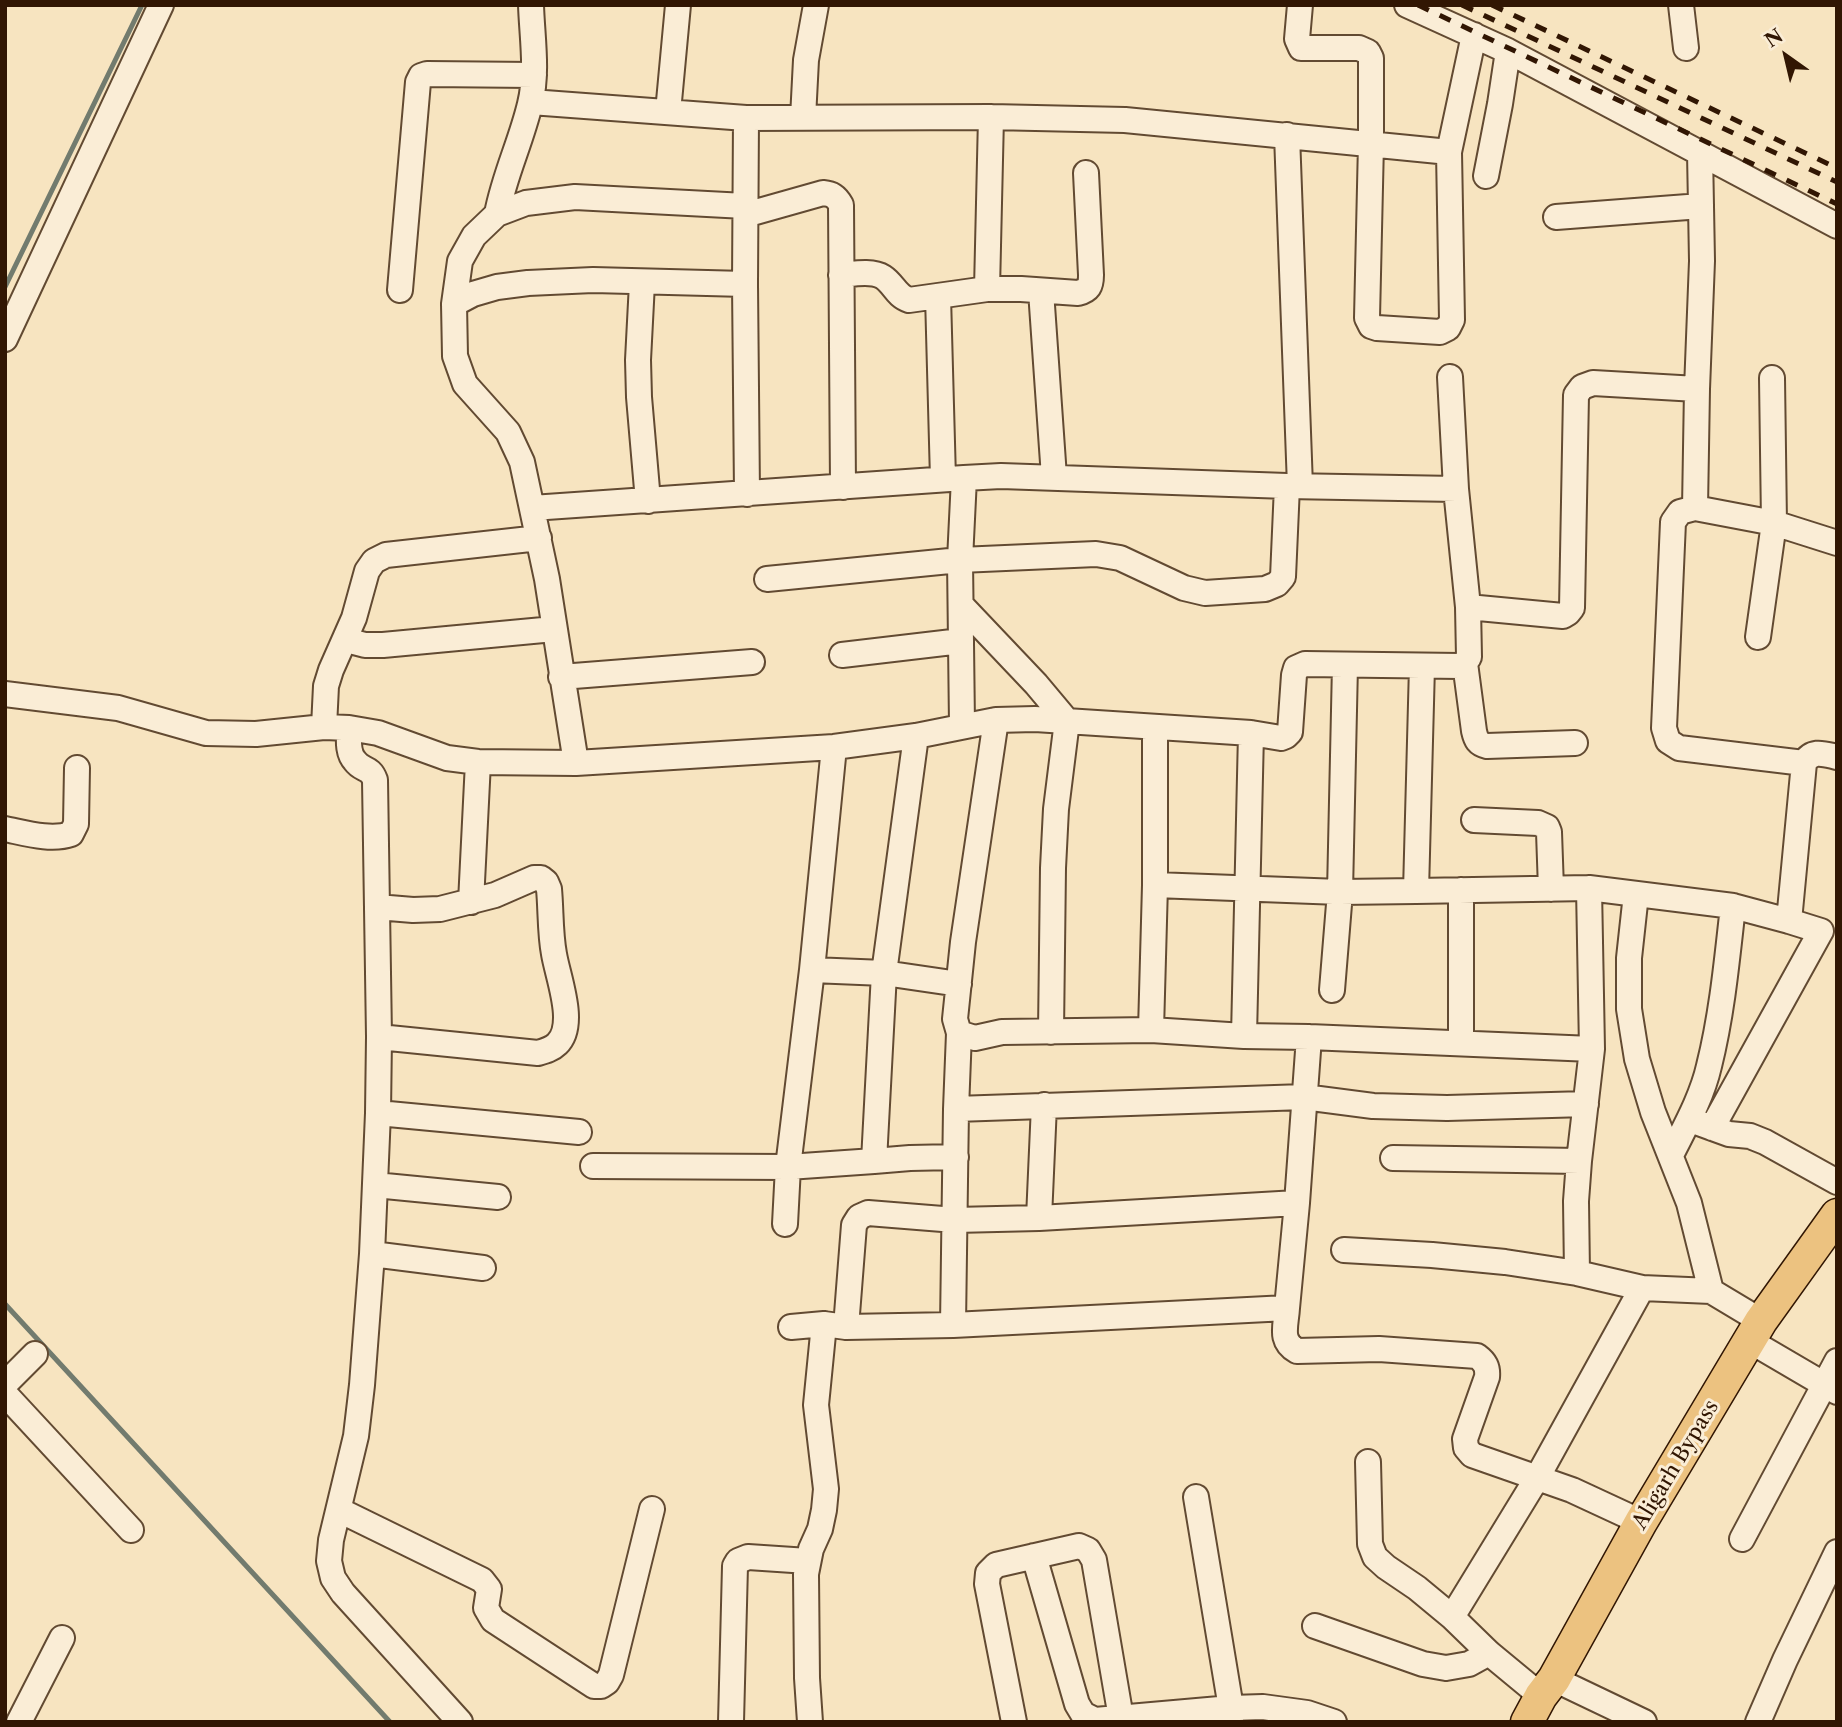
<!DOCTYPE html>
<html>
<head>
<meta charset="utf-8">
<style>
	body { margin:0 }
	#map { position:relative; width:1842px; height:1727px; overflow:hidden; background:#f7e4c0; font-family:"Libre Caslon Text",serif }
	canvas { display:block }
	.frame { position:absolute; inset:0; border:7px solid #311603; pointer-events:none }
	.north { position:absolute; left:1751px; top:21px; width:70px; height:70px; -webkit-text-stroke:5px #faedd6; paint-order:stroke; rotate:326deg; font-size:19px; font-weight:700; line-height:28px; text-align:center; color:#311603 }
	.north::after { content:''; display:block; margin:auto; width:24px; height:32px; background:#311603; clip-path:polygon(50% 0,100% 100%,50% 72%,0 100%) }
</style>
</head>
<body>
<div id="map">
<canvas width="1842" height="1727"></canvas>
<div class="frame"></div>
<div class="north">N</div>
</div>
<script>
const c = document.querySelector('canvas').getContext('2d');
c.lineJoin = 'round';
function strokePath(path, color, width, dash) { c.strokeStyle = color; c.lineWidth = width; c.lineCap = dash ? 'butt' : 'round'; c.setLineDash(dash || []); c.stroke(path); }
function write(font, color, halo, rows, align = 'center') {
  c.font = font + ' "Libre Caslon Text",serif'; c.lineWidth = 6; c.setLineDash([]); c.textBaseline = 'middle'; c.strokeStyle = halo; c.fillStyle = color; for (const [text, x, y, turn = 0] of rows) {
    c.save(); c.translate(x, y); c.rotate((+turn || 0) * Math.PI / 180); c.textAlign = isNaN(turn) ? turn : align; if (halo) c.strokeText(text, 0, 0); c.fillText(text, 0, 0); c.restore();
  }
}
const stream = new Path2D(`
	M 5,287 L 142,5
	M 5,1304 L 390,1722`);
const minor = new Path2D(`
	M 1300,5 L 1297,39 L 1301,48 L 1359,48 L 1368,52 L 1371,58 L 1371,143 L 1367,318 L 1371,326 L 1377,328 L 1440,332 L 1448,328 L 1452,320 L 1449,152 L 1474,35
	M 1407,5 L 1508,51 L 1837,226
	M 1681,5 L 1686,48
	M 531,102 L 746,118
	M 668,112 L 678,5
	M 803,118 L 806,60 L 816,5
	M 1287,135 L 1300,486
	M 1486,176 L 1500,104 L 1508,51
	M 497,214 C 504,176 521,142 530,104 C 538,72 532,37 531,5
	M 745,215 L 823,193 C 832,194 836,196 841,205 L 843,487
	M 1556,217 L 1701,206 L 1700,153
	M 841,275 C 853,274 872,270 883,277 C 894,284 896,296 909,300 L 987,289 L 1021,289 L 1078,293 C 1089,290 1091,286 1091,275 L 1086,173
	M 642,283 L 638,360 L 639,397 L 648,501
	M 987,289 L 991,117
	M 400,290 L 418,82 L 421,76 L 427,74 L 534,75
	M 1041,291 L 1054,477
	M 938,296 L 943,479
	M 454,304 L 473,294 L 497,287 L 528,283 L 593,280 L 745,284
	M 5,339 L 161,5
	M 1450,377 L 1456,489 L 1468,607
	M 1697,389 L 1702,261 L 1701,206
	M 964,478 L 1001,476 L 1287,486 L 1456,489
	M 747,494 L 745,284 L 746,118 L 991,117 L 1125,120 L 1449,152
	M 532,508 L 964,478 L 960,560 L 962,725
	M 1695,508 L 1680,512 L 1673,522 L 1664,728 L 1668,741 L 1679,748 L 1804,763
	M 767,579 L 960,560 L 1096,554 L 1120,558 L 1184,588 L 1205,593 L 1265,589 L 1277,584 L 1283,577 L 1287,486
	M 961,605 L 1036,684 L 1067,721 L 1056,809 L 1053,868 L 1051,1032
	M 1758,637 L 1774,523 L 1772,378
	M 346,640 L 365,645 L 383,645 L 554,629
	M 842,655 L 961,641
	M 1465,663 L 1474,731 C 1476,740 1478,744 1487,746 L 1575,743
	M 561,677 L 752,662
	M 5,694 L 118,708 L 206,733 L 256,734 L 324,727 L 349,728 L 378,733 L 447,758 L 478,762 L 576,763 L 834,747 L 916,736 L 996,720 L 1035,719 L 1251,733 L 1281,738 L 1286,736 L 1290,732 L 1294,675 L 1296,668 L 1305,664 L 1460,666 L 1465,663 L 1469,657 L 1468,607 L 1563,616 L 1568,613 L 1572,608 L 1576,395 L 1582,387 L 1593,383 L 1697,389 L 1695,508 L 1774,523 L 1837,543
	M 996,720 L 963,942 L 955,1019 L 959,1033 L 975,1038 L 1002,1032 L 1151,1030 L 1244,1036 L 1309,1037 L 1592,1049 L 1589,888
	M 324,727 L 326,686 L 331,670 L 354,618 L 367,571 L 374,561 L 386,555 L 539,538
	M 349,728 C 349,738 347,753 355,761 C 362,771 370,766 375,780 L 379,1037 L 378,1113 L 372,1254 L 362,1385 L 356,1436 L 331,1540 L 329,1561 L 333,1578 L 343,1593 L 460,1722
	M 916,736 L 884,973 L 959,984
	M 834,747 L 812,970 L 884,973 L 874,1161 L 910,1158 L 956,1157
	M 576,763 L 547,579 L 522,462 L 508,432 L 465,384 L 455,356 L 454,304 L 460,261 L 474,236 L 497,214 L 526,203 L 575,197 L 745,206
	M 1474,820 L 1538,823 L 1547,827 L 1549,832 L 1551,889
	M 5,829 C 25,833 51,841 71,834 L 76,824 L 77,768
	M 1155,885 L 1340,892 L 1416,891 L 1422,666
	M 1416,891 L 1589,888 L 1733,906 L 1789,921 L 1821,931 L 1712,1128
	M 1636,894 L 1629,958 L 1629,1009 L 1637,1059 L 1653,1112 L 1689,1203 L 1711,1291
	M 471,902 L 478,762
	M 377,907 L 413,910 L 440,909 L 495,895 L 534,878 L 541,878 L 546,882 L 549,889 C 551,910 550,933 554,954 C 558,978 577,1025 557,1044 C 552,1049 545,1051 538,1053 L 379,1037
	M 1789,921 L 1804,763 C 1812,749 1824,754 1837,757
	M 1332,990 L 1340,892 L 1345,665
	M 1151,1030 L 1155,885 L 1155,727
	M 1244,1036 L 1251,733
	M 1461,1043 L 1461,890
	M 956,1109 L 1304,1097 L 1373,1106 L 1447,1108 L 1586,1104
	M 378,1113 L 579,1132
	M 1696,1122 L 1729,1134 L 1750,1136 L 1765,1142 L 1837,1182
	M 1671,1155 C 1685,1127 1702,1097 1709,1066 C 1722,1014 1727,960 1733,906
	M 1393,1158 L 1579,1161
	M 593,1166 L 788,1167 L 874,1161
	M 375,1185 L 498,1197
	M 1039,1218 L 1044,1105
	M 785,1224 L 788,1167 L 812,970
	M 1344,1250 L 1432,1255 L 1505,1262 L 1577,1273 L 1642,1288 L 1711,1291 L 1761,1321
	M 372,1254 L 483,1268
	M 1577,1273 L 1576,1201 L 1579,1161 L 1592,1049
	M 1287,1308 L 1297,1203 L 1309,1037
	M 953,1325 L 956,1109 L 959,1033
	M 791,1327 L 824,1324 L 846,1327 L 953,1325 L 1287,1308 C 1286,1326 1279,1341 1297,1351 L 1379,1349 L 1477,1356 C 1485,1362 1488,1367 1487,1377 L 1465,1439 L 1466,1448 L 1472,1455 L 1572,1490 L 1641,1522
	M 846,1327 L 854,1225 L 859,1217 L 868,1213 L 955,1220 L 1039,1218 L 1297,1203
	M 1750,1341 L 1837,1392
	M 5,1384 L 35,1354
	M 5,1394 L 131,1530
	M 1368,1462 L 1370,1544 L 1375,1557 L 1386,1567 L 1417,1588 L 1452,1617 L 1489,1653 L 1541,1696
	M 1196,1497 L 1231,1708 L 1231,1722
	M 339,1510 L 482,1580 L 489,1589 L 486,1608 L 493,1620 L 594,1686 L 601,1686 L 607,1682 L 611,1675 L 652,1509
	M 1742,1539 L 1837,1361
	M 1034,1556 L 1077,1704 L 1083,1714 L 1095,1720 L 1231,1708 L 1263,1707 L 1307,1713 L 1334,1722
	M 1452,1617 L 1537,1478 L 1642,1288
	M 1315,1626 L 1423,1664 L 1446,1668 L 1469,1664 L 1489,1653
	M 1554,1679 L 1644,1722
	M 19,1722 L 62,1638
	M 731,1722 L 735,1566 L 738,1561 L 748,1557 L 808,1561
	M 810,1722 L 807,1678 L 806,1574 L 811,1549 L 820,1529 L 824,1510 L 826,1489 L 816,1405 L 824,1324
	M 1014,1722 L 987,1584 L 988,1573 L 996,1565 L 1079,1546 L 1088,1550 L 1094,1560 L 1121,1718
	M 1758,1722 L 1785,1660 L 1837,1552`);
const major = new Path2D(`
	M 1527,1722 L 1541,1696 L 1554,1679 L 1641,1522 L 1761,1321 L 1837,1215`);
const rail = new Path2D(`
	M 1418,5 L 1837,204
	M 1462,5 L 1837,182
	M 1492,5 L 1837,168`);
const streetNames = [
	["Aligarh Bypass",1676,1465,-59]
];
strokePath(stream, '#727b6e', 5);
strokePath(minor, '#624a32', 28);
strokePath(major, '#311603', 35);
strokePath(minor, '#faedd6', 24);
strokePath(major, '#ecc280', 32);
strokePath(rail, '#311603', 5, [12, 12]);
write('21px', '#311603', '#faedd6', streetNames);
</script>
</body>
</html>
